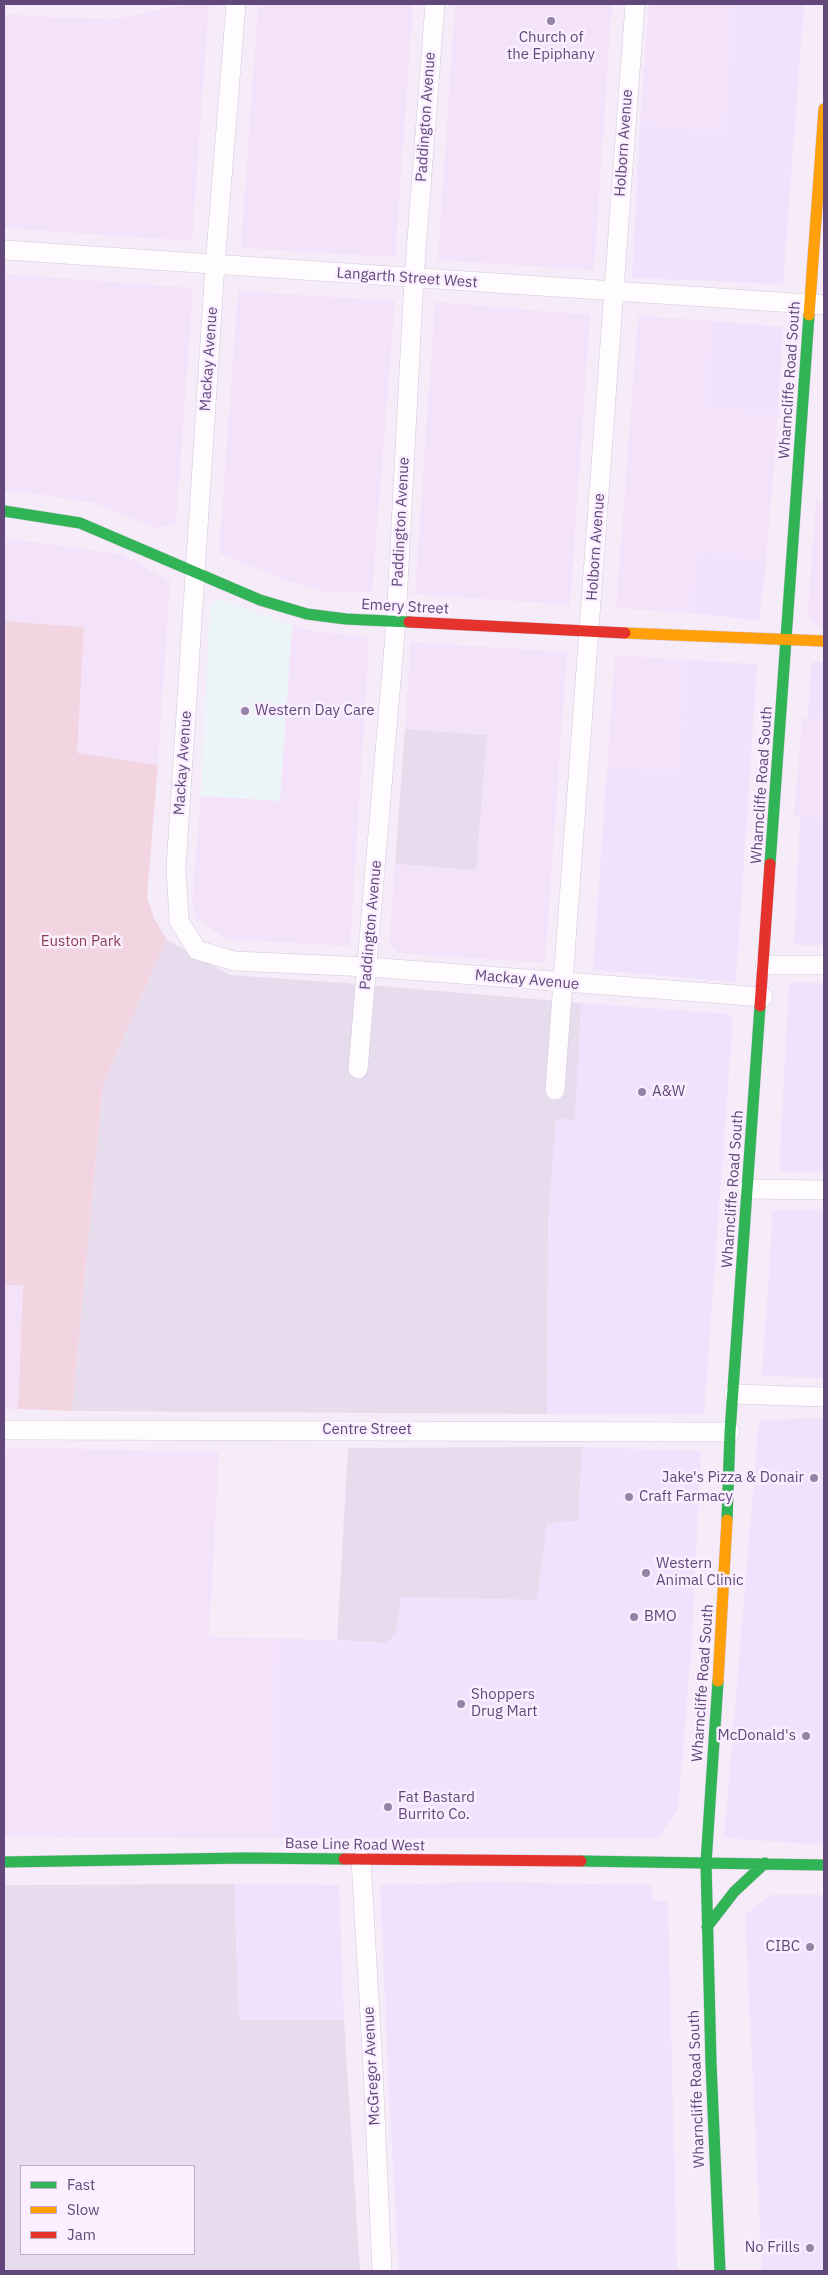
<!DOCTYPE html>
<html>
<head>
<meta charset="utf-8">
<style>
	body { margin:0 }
	#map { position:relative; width:828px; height:2275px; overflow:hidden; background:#f6ecf9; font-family:"IBM Plex Sans",sans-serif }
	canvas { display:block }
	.frame { position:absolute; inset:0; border:5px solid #62477b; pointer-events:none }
	.legend { position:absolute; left:20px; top:2165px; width:175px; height:90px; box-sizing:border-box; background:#fbefff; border:1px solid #beacca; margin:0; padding:6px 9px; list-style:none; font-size:15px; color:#62477b }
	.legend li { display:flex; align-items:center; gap:10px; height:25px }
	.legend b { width:25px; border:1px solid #beacca }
</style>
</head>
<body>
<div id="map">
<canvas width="828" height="2275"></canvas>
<div class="frame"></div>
<ul class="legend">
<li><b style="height:6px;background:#30b455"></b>Fast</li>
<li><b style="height:6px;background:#ff9f0a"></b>Slow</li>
<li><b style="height:6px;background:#e5322d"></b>Jam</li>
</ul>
</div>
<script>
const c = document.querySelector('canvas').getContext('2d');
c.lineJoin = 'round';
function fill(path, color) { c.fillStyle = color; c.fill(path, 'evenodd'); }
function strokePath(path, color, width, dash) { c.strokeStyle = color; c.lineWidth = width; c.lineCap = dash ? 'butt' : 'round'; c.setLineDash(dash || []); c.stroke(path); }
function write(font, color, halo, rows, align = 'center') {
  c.font = font + ' "IBM Plex Sans",sans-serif'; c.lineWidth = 5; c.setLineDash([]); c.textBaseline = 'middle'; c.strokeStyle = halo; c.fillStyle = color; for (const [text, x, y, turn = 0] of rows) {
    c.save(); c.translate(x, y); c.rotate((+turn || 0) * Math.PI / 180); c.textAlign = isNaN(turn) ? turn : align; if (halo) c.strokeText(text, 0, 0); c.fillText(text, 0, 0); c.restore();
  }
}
const residential = new Path2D(`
	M 187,4 L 209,4 L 192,241 L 4,228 L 4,14 L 65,18 L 115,19 Z
	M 258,4 L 413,4 L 395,257 L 241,248 Z
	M 455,4 L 612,4 L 594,270 L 438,260 Z
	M 649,4 L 735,4 L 725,134 L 640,125 Z
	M 4,274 L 193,288 L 176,522 L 157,528 L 94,503 L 37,494 L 4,491 Z
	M 238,291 L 395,301 L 372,592 L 327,592 L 284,580 L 219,553 Z
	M 435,302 L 590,315 L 570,605 L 415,594 Z
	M 638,316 L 713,321 L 708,405 L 778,414 L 766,562 L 699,555 L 692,613 L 616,608 Z
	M 824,438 L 824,629 L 817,626 L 811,620 L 808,612 L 816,500 L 822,500 Z
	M 4,538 L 120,554 L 170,581 L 158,765 L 77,753 L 84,627 L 4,621 Z
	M 292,625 L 314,631 L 366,637 L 369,645 L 350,946 L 226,939 L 197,918 L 192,901 L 201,796 L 280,800 Z
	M 411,642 L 567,652 L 545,963 L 398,953 L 389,945 L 395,864 L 476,869 L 487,735 L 405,729 Z
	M 615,655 L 685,660 L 679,773 L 607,768 Z
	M 802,717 L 824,719 L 824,818 L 794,817 Z
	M 4,1285 L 23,1285 L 18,1409 L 4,1409 Z
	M 49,1448 L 219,1453 L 209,1637 L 279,1638 L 276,1838 L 4,1837 L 4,1449 Z`);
const commercial = new Path2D(`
	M 735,4 L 804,4 L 783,284 L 632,278 L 640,125 L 725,134 Z
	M 713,321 L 783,327 L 778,414 L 708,405 Z
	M 699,554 L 766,562 L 759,621 L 692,613 Z
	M 685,660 L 757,664 L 736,982 L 593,970 L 607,768 L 679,773 Z
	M 811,662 L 824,662 L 824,719 L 808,718 Z
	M 800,817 L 824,818 L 824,945 L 794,945 Z
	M 789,982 L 824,983 L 824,1172 L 779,1171 Z
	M 581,1003 L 729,1014 L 733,1017 L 704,1414 L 547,1414 L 548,1224 L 556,1119 L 575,1120 Z
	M 824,1209 L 824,1378 L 762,1376 L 773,1210 Z
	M 824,1418 L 824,1845 L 724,1838 L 759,1420 Z
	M 582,1447 L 701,1451 L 692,1641 L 678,1810 L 658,1838 L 276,1838 L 279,1638 L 387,1643 L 396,1631 L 401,1597 L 537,1600 L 547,1523 L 578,1521 Z
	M 485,1882 L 652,1885 L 653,1901 L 668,1901 L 677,2271 L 399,2271 L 389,2094 L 380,1885 Z
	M 234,1884 L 339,1885 L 344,2020 L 239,2020 Z
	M 770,1895 L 824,1895 L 824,2271 L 762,2271 L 745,1915 Z`);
const industrial = new Path2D(`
	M 405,729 L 487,735 L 476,870 L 395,864 Z
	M 166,939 L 230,975 L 345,983 L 581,1003 L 575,1120 L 556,1119 L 548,1224 L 547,1414 L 72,1411 L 103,1085 Z
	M 582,1447 L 578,1521 L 547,1523 L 537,1600 L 401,1597 L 396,1632 L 387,1643 L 337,1640 L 348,1448 Z
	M 234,1884 L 239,2020 L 344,2020 L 360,2271 L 4,2271 L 4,1885 ZM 21,2166 L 194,2166 L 194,2254 L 21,2254 Z`);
const education = new Path2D(`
	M 220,600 L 292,625 L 280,801 L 201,796 L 210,605 Z`);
const green = new Path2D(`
	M 4,621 L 84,627 L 77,753 L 158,765 L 147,898 L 154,918 L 166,939 L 103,1085 L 72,1411 L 18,1409 L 23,1285 L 4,1285 Z`);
const street = new Path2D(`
	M 236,4 L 215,265 L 176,868 L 179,921 L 197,950 L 234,961 L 368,967 L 763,997
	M 4,250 L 824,305
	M 765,965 L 824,965
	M 358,1069 L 396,622 L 414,278 L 435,4
	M 555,1090 L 635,4
	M 748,1189 L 824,1190
	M 734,1394 L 824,1397
	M 4,1430 L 730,1432
	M 361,1860 L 373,2068 L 382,2271`);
const fast = new Path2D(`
	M 4,511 L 80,523 L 260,600 L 307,614 L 346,619 L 409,622
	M 770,864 L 809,315
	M 727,1520 L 730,1432 L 760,1006
	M 718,1681 L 706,1863 L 711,2063 L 720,2271
	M 581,1861 L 824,1865
	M 4,1862 L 244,1858 L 344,1859
	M 707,1927 L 734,1892 L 765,1863`);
const slow = new Path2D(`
	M 809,315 L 824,109
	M 625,633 L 824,641
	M 718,1681 L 727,1520`);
const jam = new Path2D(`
	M 409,622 L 625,633
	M 760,1006 L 770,864
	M 344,1859 L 581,1861`);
const markers = [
	[551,21,5,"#9681a7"],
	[245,711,5,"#9681a7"],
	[642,1092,5,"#9681a7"],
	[814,1478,5,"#9681a7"],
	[629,1497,5,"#9681a7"],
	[646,1573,5,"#9681a7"],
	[634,1617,5,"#9681a7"],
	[461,1704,5,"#9681a7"],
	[806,1736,5,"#9681a7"],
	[388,1807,5,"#9681a7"],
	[810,1947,5,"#9681a7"],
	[810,2248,5,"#9681a7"]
];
const poiNames = [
	["Church of",551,38,"center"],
	["the Epiphany",551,55,"center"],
	["Western Day Care",255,711],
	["A&W",652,1092],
	["Jake's Pizza & Donair",804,1478,"right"],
	["Craft Farmacy",639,1497],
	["Western",656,1564],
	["Animal Clinic",656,1581],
	["BMO",644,1617],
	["Shoppers",471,1695],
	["Drug Mart",471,1712],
	["McDonald's",796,1736,"right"],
	["Fat Bastard",398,1798],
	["Burrito Co.",398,1815],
	["CIBC",800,1947,"right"],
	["No Frills",800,2248,"right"]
];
const streetNames = [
	["Paddington Avenue",426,117,-86],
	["Holborn Avenue",624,143,-86],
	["Langarth Street West",407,278,4],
	["Mackay Avenue",209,359,-86],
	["Wharncliffe Road South",790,380,-86],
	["Paddington Avenue",401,522,-87],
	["Holborn Avenue",596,547,-86],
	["Emery Street",405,607,3],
	["Mackay Avenue",183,763,-86],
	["Wharncliffe Road South",762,785,-86],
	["Paddington Avenue",371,925,-85],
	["Mackay Avenue",527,980,5],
	["Wharncliffe Road South",733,1189,-86],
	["Centre Street",367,1430],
	["Wharncliffe Road South",703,1683,-86],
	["Base Line Road West",355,1845,1],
	["McGregor Avenue",372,2066,-93],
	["Wharncliffe Road South",697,2089,-92]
];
const parkNames = [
	["Euston Park",81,942]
];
fill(residential, '#f4e2fb');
fill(commercial, '#f0e2fc');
fill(industrial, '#e7dced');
fill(education, '#ebf4f7');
fill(green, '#f2d5e1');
strokePath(street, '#d2c8d8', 20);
strokePath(fast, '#d5cadc', 12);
strokePath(slow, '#d5cadc', 12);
strokePath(jam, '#d5cadc', 12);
strokePath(street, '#fefcfe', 19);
strokePath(fast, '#30b455', 11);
strokePath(slow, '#ff9f0a', 11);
strokePath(jam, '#e5322d', 11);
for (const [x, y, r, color] of markers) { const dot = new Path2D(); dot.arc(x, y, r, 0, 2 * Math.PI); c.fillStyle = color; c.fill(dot); strokePath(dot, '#fbefff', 2); }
write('15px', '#62477b', '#fbefff', poiNames, 'left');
write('15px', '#62477b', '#fbefff', streetNames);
write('15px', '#8f424d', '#fbefff', parkNames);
</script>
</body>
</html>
